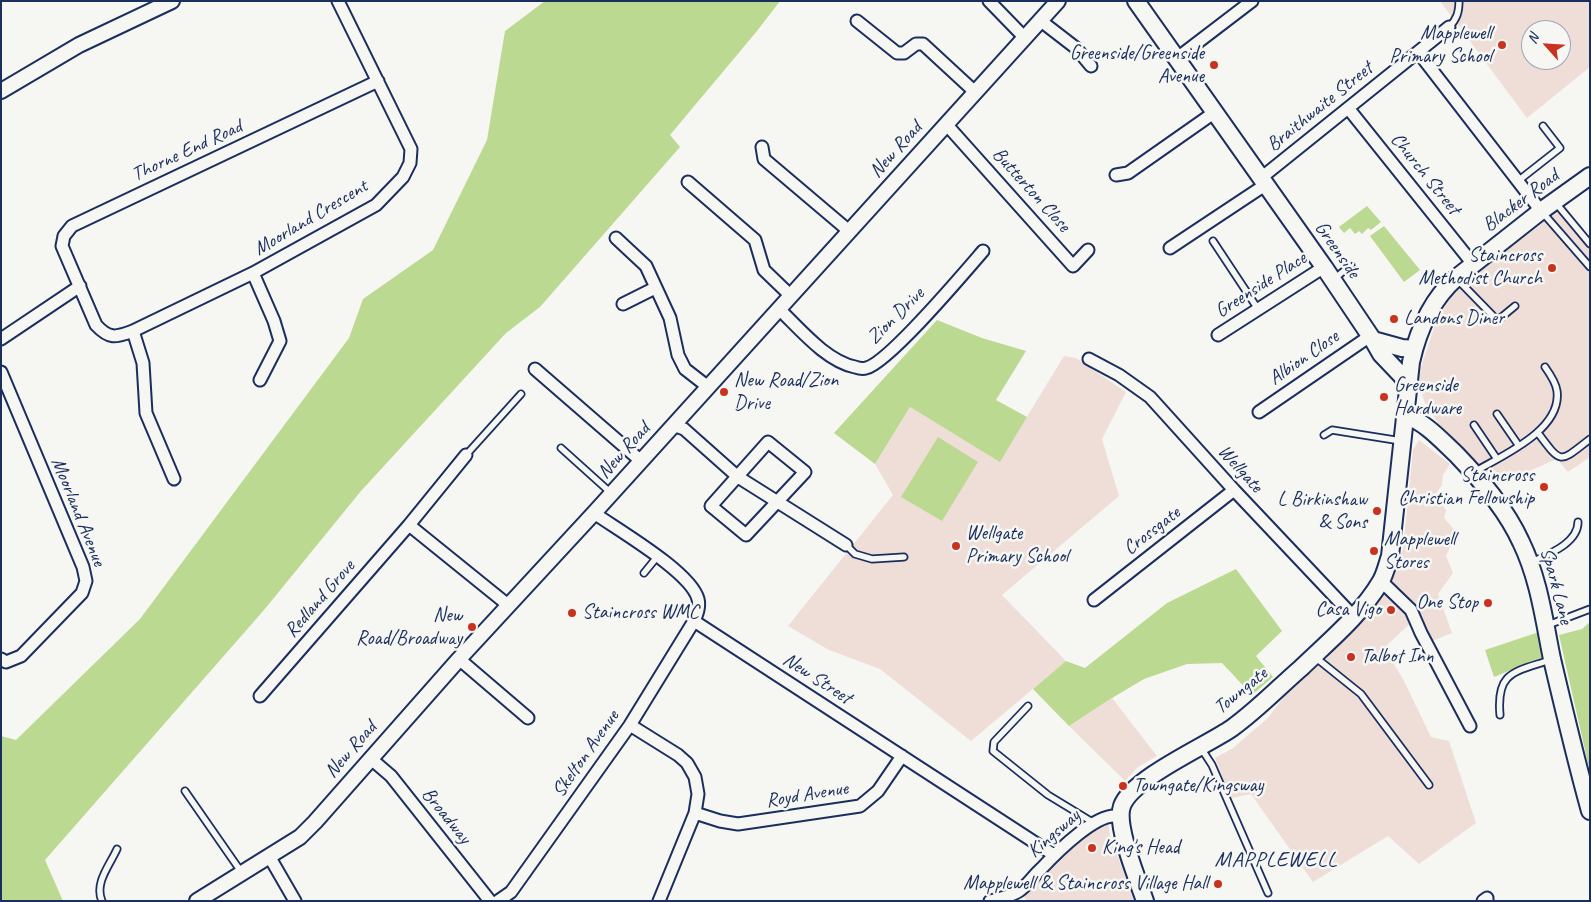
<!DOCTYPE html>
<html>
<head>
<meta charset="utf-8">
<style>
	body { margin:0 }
	#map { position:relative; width:1591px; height:902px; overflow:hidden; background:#f6f6f2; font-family:Caveat,sans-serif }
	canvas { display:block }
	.frame { position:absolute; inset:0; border:2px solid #1b2f5e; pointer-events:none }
	.north { position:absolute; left:1521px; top:20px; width:50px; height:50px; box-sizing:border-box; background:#f6f6f2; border:1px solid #9ea6b7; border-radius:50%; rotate:296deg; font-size:14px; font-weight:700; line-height:20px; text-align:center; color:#1b2f5e }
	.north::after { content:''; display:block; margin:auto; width:18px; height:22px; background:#c8321e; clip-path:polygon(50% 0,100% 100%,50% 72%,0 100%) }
</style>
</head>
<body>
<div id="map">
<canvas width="1591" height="902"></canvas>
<div class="frame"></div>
<div class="north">N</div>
</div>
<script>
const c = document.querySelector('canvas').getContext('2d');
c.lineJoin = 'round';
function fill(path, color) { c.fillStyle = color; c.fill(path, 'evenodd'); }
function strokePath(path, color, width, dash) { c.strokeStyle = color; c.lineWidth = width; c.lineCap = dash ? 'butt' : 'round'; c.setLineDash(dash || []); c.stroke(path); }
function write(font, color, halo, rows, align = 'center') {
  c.font = font + ' Caveat,sans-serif'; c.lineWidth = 5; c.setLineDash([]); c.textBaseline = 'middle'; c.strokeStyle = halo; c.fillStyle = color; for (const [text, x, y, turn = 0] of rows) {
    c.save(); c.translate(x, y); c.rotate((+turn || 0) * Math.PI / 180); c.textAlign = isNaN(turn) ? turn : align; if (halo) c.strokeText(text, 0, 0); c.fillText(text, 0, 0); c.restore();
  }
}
const built = new Path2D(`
	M 1440,1 L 1590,1 L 1590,67 L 1527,118 ZM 1531,30 L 1561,30 L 1561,60 L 1531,60 Z
	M 1565,206 L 1590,238 L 1590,457 L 1568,472 L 1557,459 L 1499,484 L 1444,432 L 1425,403 L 1417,379 L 1436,322 L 1455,290 Z
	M 1064,356 L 1076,358 L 1126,392 L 1102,439 L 1119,496 L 1002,595 L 1066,661 L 971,741 L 880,669 L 829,650 L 788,626 L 893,495 L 875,464 L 910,407 L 1000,461 Z
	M 1419,440 L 1450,464 L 1443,475 L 1442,485 L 1435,495 L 1446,510 L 1444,518 L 1457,533 L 1446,556 L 1453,573 L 1438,594 L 1452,633 L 1432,641 L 1416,618 L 1384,648 L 1403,679 L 1431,737 L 1449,741 L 1476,823 L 1419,864 L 1388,836 L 1313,882 L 1251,794 L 1231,798 L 1215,758 L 1233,748 L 1268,718 L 1292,686 L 1385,585 L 1403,550 L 1413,450 Z
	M 1112,698 L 1157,756 L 1138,767 L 1125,781 L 1069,726 Z
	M 1108,822 L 1110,835 L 1134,901 L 1027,901 L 1022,895 L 1054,860 L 1095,827 Z`);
const green = new Path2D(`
	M 545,1 L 780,1 L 757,31 L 670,135 L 680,147 L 540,307 L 506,333 L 361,491 L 264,610 L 45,860 L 63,901 L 1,901 L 1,736 L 16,740 L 140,619 L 349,338 L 363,299 L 433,250 L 487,140 L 505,31 Z
	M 1367,206 L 1381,222 L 1371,230 L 1368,228 L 1362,234 L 1359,231 L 1355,234 L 1350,228 L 1344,233 L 1339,227 Z
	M 1384,226 L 1420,270 L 1404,282 L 1370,236 Z
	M 937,320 L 982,338 L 1026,351 L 996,400 L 1027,417 L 1000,462 L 910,407 L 875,464 L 834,433 Z
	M 938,437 L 978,462 L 942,521 L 901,497 Z
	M 1236,569 L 1282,631 L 1256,656 L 1273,677 L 1252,695 L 1222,663 L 1187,664 L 1144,679 L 1112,698 L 1069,726 L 1033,689 L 1066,661 L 1085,668 L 1167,603 Z
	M 1590,622 L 1590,772 L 1559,635 L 1582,629 Z
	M 1539,632 L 1545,656 L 1494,677 L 1485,650 Z`);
const service = new Path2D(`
	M 1449,27 C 1457,19 1459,12 1459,1
	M 1518,181 L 1560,148 L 1543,126
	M 1555,202 L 1590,244
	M 1543,213 L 1590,267
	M 1213,241 L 1258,309
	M 1334,279 L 1351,265
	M 1457,279 L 1496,319 L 1498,320 L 1515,306
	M 1497,414 L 1519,446
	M 1474,425 L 1497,459
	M 1538,433 C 1562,465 1559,463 1590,439
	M 1324,435 L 1332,430 L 1401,441
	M 561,448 L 611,493
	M 466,455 L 521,394
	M 1476,471 C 1503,455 1562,430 1557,391 C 1556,383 1550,374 1545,367
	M 846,545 L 855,554 L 872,559 L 904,557
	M 1532,562 C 1549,554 1578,543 1578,522
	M 644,573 L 657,557
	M 1548,625 L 1590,609
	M 1315,657 L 1361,694 L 1429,785
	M 1028,706 L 994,742 L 993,751 L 1048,795 L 1094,823
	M 1500,715 C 1496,671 1515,672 1550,660
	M 1201,748 L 1212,765 L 1268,893
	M 185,791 L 242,873
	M 102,901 C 94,883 110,865 117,849`);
const minor = new Path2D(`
	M 338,1 L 411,149 L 410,163 L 403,177 L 376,205 L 253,273 L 133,331 C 116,337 110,340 96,325 L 62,246 L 64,236 L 72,226 L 378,81
	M 989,1 L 1025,38
	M 857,21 L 897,53 L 904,53 L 916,44 L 923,44 L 975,92
	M 1041,21 L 1076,48 L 1091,66
	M 1418,52 L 1541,211
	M 1176,59 L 1252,1
	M 1348,108 L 1473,264
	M 946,124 L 1073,266 L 1088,250
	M 762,147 L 764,159 L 849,231
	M 1116,175 L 1128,173 L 1215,112
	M 1261,178 L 1449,27
	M 688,182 L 755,240 L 764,270 L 791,296
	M 616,238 L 646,266 L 670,318 L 678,355 L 685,369 L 703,383 L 706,388
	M 1170,248 L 1265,185
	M 253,273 L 274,321 L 280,341 L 260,380
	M 623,304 L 655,288
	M 779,309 C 800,329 826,361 855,367 C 858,368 863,369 866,368 C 888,363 964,273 983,251
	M 133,331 L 143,363 L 146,413 L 174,479
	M 1218,335 L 1324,267
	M 1,339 L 80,286
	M 1089,359 L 1119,375 L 1150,397 L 1234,490 L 1353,616
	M 535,369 L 641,461
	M 1,372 L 83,567 L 86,581 L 82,593 L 21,656 L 6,662 L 1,659
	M 1259,412 L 1370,336
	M 673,425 L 684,429 L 738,477 L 846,545
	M 768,442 L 805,472 L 746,535 L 711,506 Z
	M 594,513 C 618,530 691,572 698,599 C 700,607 697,614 694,621 L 1054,855
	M 409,525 L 508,605
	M 1381,581 L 1411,610 L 1421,633 L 1470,726
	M 1094,600 L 1234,490
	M 459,659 L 528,718
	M 260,696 L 409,525 L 466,455
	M 630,725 L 678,755 L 687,763 L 695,777 L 698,794 L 695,813 L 659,901
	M 370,758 L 391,776 L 490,901
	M 695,813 L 720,821 L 738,824 L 860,806 L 878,791 L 902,756
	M 269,856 L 295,901
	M 498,901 L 511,892 L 630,725 L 694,621
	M 990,901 C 999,899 1011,896 1019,891 C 1027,886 1034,875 1041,869 C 1055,854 1099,809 1120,817
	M 1483,901 L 1487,898 L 1487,901`);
const tertiary = new Path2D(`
	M 1,91 L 79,45 L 172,1
	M 197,901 L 300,837 L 315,822 L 459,659 L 594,513 L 1058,1`);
const secondary = new Path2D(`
	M 1136,1 L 1324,267 L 1373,340 L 1381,354 L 1401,375 L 1408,385
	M 1373,340 L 1402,348 L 1414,349
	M 1405,415 C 1426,423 1440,439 1456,454 C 1481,480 1506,509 1521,542 C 1539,579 1544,620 1552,659 C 1564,710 1576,761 1590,811
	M 1145,901 C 1138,880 1115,826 1122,806 C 1132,778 1206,746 1232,728 C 1257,710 1278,688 1301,668 C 1329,641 1361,615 1381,581 C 1385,574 1387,565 1390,556 L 1411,362 C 1418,331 1432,299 1456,278 L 1541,211 L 1590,176`);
const markers = [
	[1502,45,5,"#c8321e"],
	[1214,65,5,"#c8321e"],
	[1552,268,5,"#c8321e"],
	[1394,319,5,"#c8321e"],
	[724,392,5,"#c8321e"],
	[1384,397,5,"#c8321e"],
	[1544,487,5,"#c8321e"],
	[1377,511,5,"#c8321e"],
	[956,546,5,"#c8321e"],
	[1374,551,5,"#c8321e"],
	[1488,603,5,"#c8321e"],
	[1391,610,5,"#c8321e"],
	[572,613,5,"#c8321e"],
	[472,627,5,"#c8321e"],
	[1351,657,5,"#c8321e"],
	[1123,786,5,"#c8321e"],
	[1092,848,5,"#c8321e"],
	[1218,884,5,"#c8321e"]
];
const poiNames = [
	["Mapplewell",1492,34],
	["Primary School",1492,57],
	["Greenside/Greenside",1204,54],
	["Avenue",1204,77],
	["Staincross",1542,256],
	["Methodist Church",1542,279],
	["Landons Diner",1404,319,"left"],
	["New Road/Zion",734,381,"left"],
	["Drive",734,404,"left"],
	["Greenside",1394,386,"left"],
	["Hardware",1394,409,"left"],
	["Staincross",1534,476],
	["Christian Fellowship",1534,499],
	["L Birkinshaw",1367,500],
	["& Sons",1367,523],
	["Wellgate",966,534,"left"],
	["Primary School",966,557,"left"],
	["Mapplewell",1384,540,"left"],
	["Stores",1384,563,"left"],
	["One Stop",1478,603],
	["Casa Vigo",1381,610],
	["Staincross WMC",582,613,"left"],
	["New",462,616],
	["Road/Broadway",462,639],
	["Talbot Inn",1361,657,"left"],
	["Towngate/Kingsway",1133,786,"left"],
	["King's Head",1102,848,"left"],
	["Mapplewell & Staincross Village Hall",1208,884]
];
const streetNames = [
	["Braithwaite Street",1320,107,-39],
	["New Road",896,150,-48],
	["Thorne End Road",187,151,-25],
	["Church Street",1425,174,51],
	["Butterton Close",1031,190,48],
	["Blacker Road",1521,201,-37],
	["Moorland Crescent",311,218,-31],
	["Greenside",1337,250,55],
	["Greenside Place",1261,285,-33],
	["Zion Drive",896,316,-45],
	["Albion Close",1304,358,-35],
	["New Road",624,451,-48],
	["Wellgate",1240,469,48],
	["Moorland Avenue",78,512,68],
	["Crossgate",1152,531,-38],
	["Spark Lane",1556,586,75],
	["Redland Grove",320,599,-49],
	["New Street",817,679,33],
	["Towngate",1241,691,-39],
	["New Road",351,750,-49],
	["Skelton Avenue",586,754,-55],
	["Royd Avenue",807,795,-9],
	["Broadway",446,816,51],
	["Kingsway",1054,834,-41]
];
const quarterNames = [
	["MAPPLEWELL",1276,860]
];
fill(built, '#efded8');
fill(green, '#bcd991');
strokePath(service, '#1b2f5e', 9);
strokePath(minor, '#1b2f5e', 15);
strokePath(tertiary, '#1b2f5e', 18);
strokePath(secondary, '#1b2f5e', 20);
strokePath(service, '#f6f6f2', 5.5);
strokePath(minor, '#f6f6f2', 11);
strokePath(tertiary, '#f6f6f2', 14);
strokePath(secondary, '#f6f6f2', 16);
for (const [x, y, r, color] of markers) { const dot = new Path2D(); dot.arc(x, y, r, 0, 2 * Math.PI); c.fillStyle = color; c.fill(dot); strokePath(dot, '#f6f6f2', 2); }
write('20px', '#1b2f5e', '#f6f6f2', poiNames, 'right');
write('20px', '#1b2f5e', '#f6f6f2', streetNames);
c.letterSpacing = '1px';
write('22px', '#1b2f5e', '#f6f6f2', quarterNames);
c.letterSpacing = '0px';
</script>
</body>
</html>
